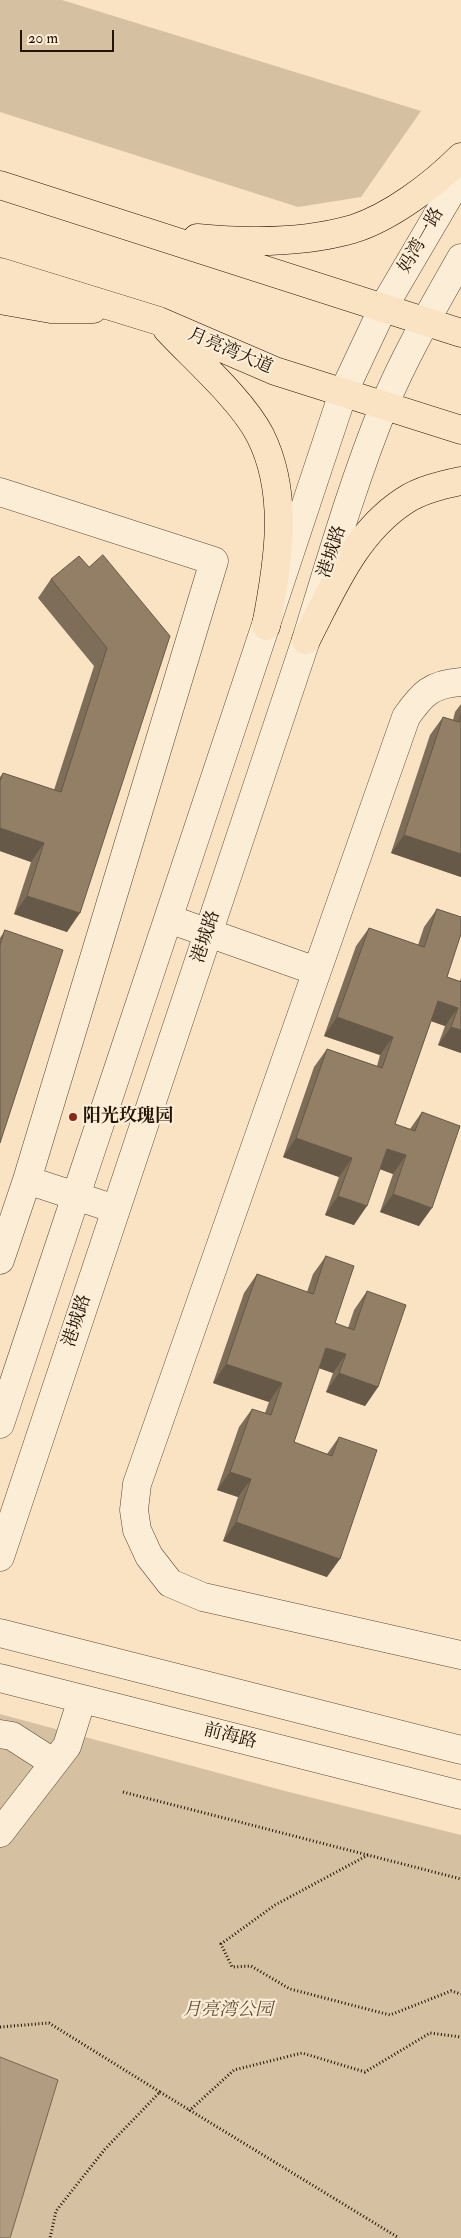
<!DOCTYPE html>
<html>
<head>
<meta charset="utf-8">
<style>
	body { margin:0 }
	#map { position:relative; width:461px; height:2238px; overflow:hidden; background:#fae3c2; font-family:"IM FELL Double Pica",serif }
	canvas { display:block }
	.scale { position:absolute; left:20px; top:30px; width:94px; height:22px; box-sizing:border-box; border:2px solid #221303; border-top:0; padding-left:6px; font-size:15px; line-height:18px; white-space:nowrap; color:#221303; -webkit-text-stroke:4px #fcedd7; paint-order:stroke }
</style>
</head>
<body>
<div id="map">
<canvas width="461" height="2238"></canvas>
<div class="scale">20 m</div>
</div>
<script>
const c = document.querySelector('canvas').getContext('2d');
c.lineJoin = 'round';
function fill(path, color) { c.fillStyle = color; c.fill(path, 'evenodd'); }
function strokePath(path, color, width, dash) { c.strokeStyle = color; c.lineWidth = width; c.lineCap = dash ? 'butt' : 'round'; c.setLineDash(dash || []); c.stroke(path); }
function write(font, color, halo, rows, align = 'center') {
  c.font = font + ' "IM FELL Double Pica","Noto Serif SC",serif'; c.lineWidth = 4.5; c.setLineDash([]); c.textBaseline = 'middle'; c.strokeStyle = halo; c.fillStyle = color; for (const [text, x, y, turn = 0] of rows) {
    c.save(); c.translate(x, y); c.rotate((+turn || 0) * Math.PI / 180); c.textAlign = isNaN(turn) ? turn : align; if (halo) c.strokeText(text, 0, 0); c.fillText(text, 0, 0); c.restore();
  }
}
const green = new Path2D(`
	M 0,0 L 62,0 L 421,111 L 361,197 L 298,207 L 0,112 Z
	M 0,1714 L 285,1791 L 461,1835 L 461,2238 L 0,2238 Z`);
const water = new Path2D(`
	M 0,2057 L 58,2080 L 10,2238 L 0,2238 Z`);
const path = new Path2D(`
	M 123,1792 L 461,1879
	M 368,1855 L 275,1905 L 221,1944 L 232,1967 L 251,1966 L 290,1989 L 390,2015 L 451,1991 L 461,1994
	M 0,2027 L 49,2023 L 160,2092 L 105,2149 L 56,2211 L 50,2238
	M 160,2092 L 399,2238
	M 189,2111 L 234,2070 L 302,2053 L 365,2072 L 430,2033 L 461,2037`);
const minor = new Path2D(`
	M 0,492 L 214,561 L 27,1180 L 0,1260
	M 461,682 C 431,684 422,694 406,717 L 137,1484 L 134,1510 L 137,1530 L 149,1556 L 170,1583 L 203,1597 L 461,1655
	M 169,919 L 316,971
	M 27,1180 L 115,1209
	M 0,1424 L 343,393 L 383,308 L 461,175
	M 0,1557 L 306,640 C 330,562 353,482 384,406 C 405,355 434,306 461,258
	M 0,1633 L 461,1750
	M 0,1678 L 461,1795
	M 0,1734 L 12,1736 L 54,1763 L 67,1746 L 82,1699
	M 0,1833 L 54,1763`);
const major = new Path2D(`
	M 0,185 L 461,333
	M 197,238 C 247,243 304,243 353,229 C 391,217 433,185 461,157
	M 0,272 L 159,321 L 275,371 L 461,430
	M 0,300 L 51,309 L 93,309
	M 167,329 C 195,359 242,400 260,435 C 290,494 278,564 266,626
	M 306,640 C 332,590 355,533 404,501 C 420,490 442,485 461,481`);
const wall = new Path2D(`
	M 89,567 L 170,636 L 67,932 L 14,914 L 31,862 L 0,851 L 0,777 L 3,773 L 54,790 L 94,666 L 38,598 L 51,579 Z
	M 461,704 L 461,877 L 391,853 L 430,735 L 443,717 L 453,720 L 455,712 Z
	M 437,909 L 447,977 L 460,981 L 461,978 L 461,1053 L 438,1045 L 445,1026 L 431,1021 L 395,1124 L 410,1129 L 422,1112 L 419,1226 L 380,1212 L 393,1174 L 380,1169 L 354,1225 L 325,1215 L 339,1177 L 283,1157 L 314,1067 L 327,1049 L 377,1066 L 380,1055 L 324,1036 L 356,946 L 369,928 L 418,945 L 424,927 Z
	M 5,930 L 0,1143 L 0,938 Z
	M 326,1256 L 335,1323 L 348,1328 L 354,1310 L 367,1291 L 378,1387 L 365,1406 L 326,1392 L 333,1373 L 319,1368 L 294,1442 L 327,1454 L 339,1437 L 327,1577 L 223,1541 L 238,1497 L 217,1490 L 239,1427 L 252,1409 L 265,1413 L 269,1402 L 213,1383 L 244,1293 L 257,1274 L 307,1292 L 313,1274 Z`);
const shadedWall = new Path2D(`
	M 0,828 L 44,843 L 31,862 L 0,851 Z
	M 404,835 L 461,854 L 461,877 L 391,853 Z
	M 27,896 L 80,913 L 67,932 L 14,914 Z
	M 438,1001 L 458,1008 L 445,1026 L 425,1019 Z
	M 337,1017 L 393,1037 L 380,1055 L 324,1036 Z
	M 451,1027 L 461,1030 L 461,1053 L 438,1045 Z
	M 296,1138 L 352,1158 L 339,1177 L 283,1157 Z
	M 387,1149 L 406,1155 L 393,1174 L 374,1167 Z
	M 393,1194 L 432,1208 L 419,1226 L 380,1212 Z
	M 338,1196 L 367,1206 L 354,1225 L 325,1215 Z
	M 326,1348 L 346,1354 L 333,1373 L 313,1366 Z
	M 226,1364 L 282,1383 L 269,1402 L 213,1383 Z
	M 339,1373 L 378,1387 L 365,1406 L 326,1392 Z
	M 230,1472 L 251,1479 L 238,1497 L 217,1490 Z
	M 236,1522 L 340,1559 L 327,1577 L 223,1541 Z`);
const building = new Path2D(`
	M 103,555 L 170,636 L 80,913 L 27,896 L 44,843 L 0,828 L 0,781 L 3,773 L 61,792 L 107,648 L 51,579 L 79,556 L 89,567 Z
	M 461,715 L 461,854 L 404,835 L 443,717 L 459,722 Z
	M 437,909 L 461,917 L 461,934 L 447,977 L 461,982 L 461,1030 L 451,1027 L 458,1008 L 438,1001 L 395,1124 L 415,1131 L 422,1112 L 460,1126 L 432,1208 L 393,1194 L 406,1155 L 387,1149 L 367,1206 L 338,1196 L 352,1158 L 296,1138 L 327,1049 L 382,1068 L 393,1037 L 337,1017 L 369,928 L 424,947 Z
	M 5,930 L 63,950 L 0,1143 L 0,946 Z
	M 326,1256 L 354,1266 L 335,1323 L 354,1330 L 367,1291 L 406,1305 L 378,1387 L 339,1373 L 346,1354 L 326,1348 L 294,1442 L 332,1456 L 339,1437 L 377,1450 L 340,1559 L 236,1522 L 251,1479 L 230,1472 L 252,1409 L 271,1415 L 282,1383 L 226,1364 L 257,1274 L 313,1294 Z`);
const markers = [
	[73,1117,5,"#8f2418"]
];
const streetNames = [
	["妈湾一路",422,241,-60],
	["月亮湾大道",230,352,23],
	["港城路",333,552,-72],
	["港城路",207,937,-72],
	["港城路",78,1321,-72],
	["前海路",230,1737,14]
];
const poiNames = [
	["阳光玫瑰园",83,1117]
];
const parkNames = [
	["月亮湾公园",228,2011]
];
fill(green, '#d5c0a2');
fill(water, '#b19c81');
strokePath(water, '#78654f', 1);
strokePath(minor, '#584733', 29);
strokePath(major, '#221303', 29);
strokePath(path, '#221303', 3, [1, 2.5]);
strokePath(minor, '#fcedd7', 28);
strokePath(major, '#fae3c2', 28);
fill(wall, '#7e6d58');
fill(shadedWall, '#665947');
fill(building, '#927f66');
strokePath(building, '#665947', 1);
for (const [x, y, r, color] of markers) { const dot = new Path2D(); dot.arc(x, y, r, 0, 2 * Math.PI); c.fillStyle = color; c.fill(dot); strokePath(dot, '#fcedd7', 2); }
write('18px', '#221303', '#fcedd7', streetNames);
write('bold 18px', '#221303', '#fcedd7', poiNames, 'left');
write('italic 18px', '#61503b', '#fcedd7', parkNames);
</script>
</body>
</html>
